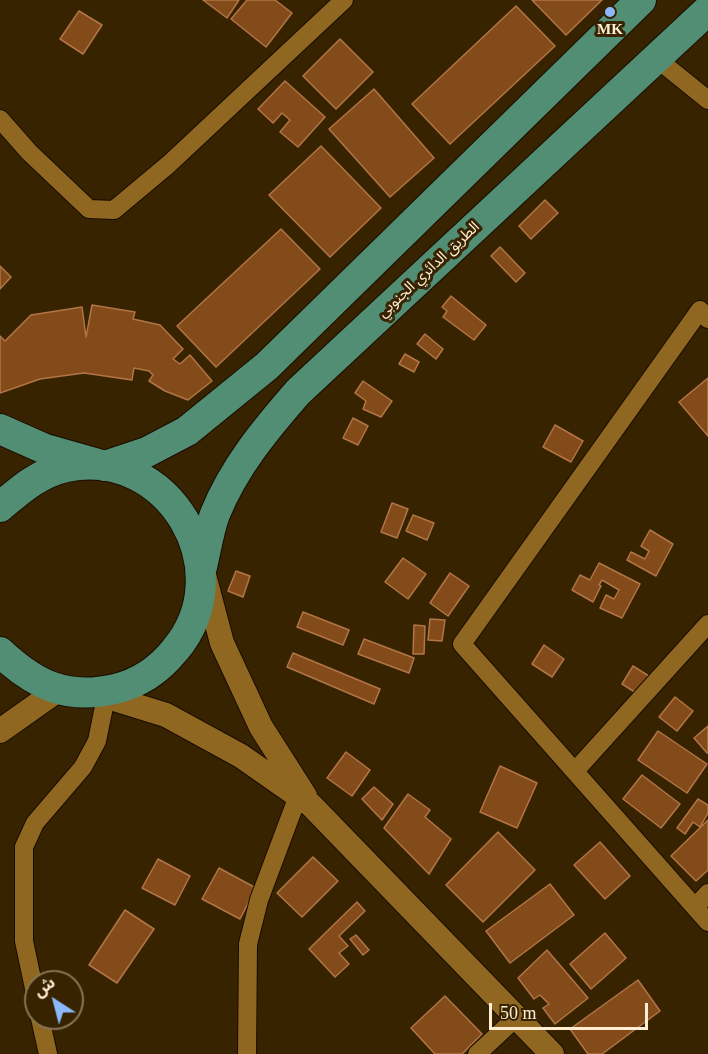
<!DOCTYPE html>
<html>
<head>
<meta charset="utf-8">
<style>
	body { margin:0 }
	#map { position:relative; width:708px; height:1054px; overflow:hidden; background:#372300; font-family:"Times New Roman","Noto Sans Arabic",serif }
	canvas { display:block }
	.north { position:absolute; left:24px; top:970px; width:60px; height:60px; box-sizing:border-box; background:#372300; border:2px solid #877454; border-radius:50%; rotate:324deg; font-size:16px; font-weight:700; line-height:24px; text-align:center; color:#ffedd3 }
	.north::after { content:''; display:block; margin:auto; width:21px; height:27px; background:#8bb9fc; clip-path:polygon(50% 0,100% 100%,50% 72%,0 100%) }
	.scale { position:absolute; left:489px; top:1003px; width:159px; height:27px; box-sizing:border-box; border:3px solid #ffedd3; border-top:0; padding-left:8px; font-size:18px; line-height:21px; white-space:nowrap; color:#ffedd3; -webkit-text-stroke:4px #372300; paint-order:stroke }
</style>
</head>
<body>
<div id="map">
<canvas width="708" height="1054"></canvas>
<div class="north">ش</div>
<div class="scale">50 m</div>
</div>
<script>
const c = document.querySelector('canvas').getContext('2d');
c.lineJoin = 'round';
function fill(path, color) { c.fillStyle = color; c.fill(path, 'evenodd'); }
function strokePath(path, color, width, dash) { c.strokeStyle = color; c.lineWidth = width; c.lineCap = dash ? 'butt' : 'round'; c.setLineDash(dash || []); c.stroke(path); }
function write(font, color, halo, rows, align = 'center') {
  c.font = font + ' "Times New Roman","Noto Sans Arabic",serif'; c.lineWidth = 6; c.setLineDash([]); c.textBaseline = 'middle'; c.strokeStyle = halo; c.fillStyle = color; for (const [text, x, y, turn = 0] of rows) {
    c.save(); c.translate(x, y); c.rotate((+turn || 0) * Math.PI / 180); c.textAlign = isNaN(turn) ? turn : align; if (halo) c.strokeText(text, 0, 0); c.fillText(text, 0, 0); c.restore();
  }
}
const building = new Path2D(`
	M 203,0 L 239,0 L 227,18 Z
	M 247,0 L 275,0 L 292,13 L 266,47 L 231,19 Z
	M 532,0 L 602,0 L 566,35 Z
	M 516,6 L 555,46 L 450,144 L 412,104 Z
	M 79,11 L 102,25 L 83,54 L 60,39 Z
	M 340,39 L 373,72 L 336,109 L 303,76 Z
	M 285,81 L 325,117 L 298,147 L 280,132 L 290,120 L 282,113 L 273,123 L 258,109 Z
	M 374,89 L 434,158 L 390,197 L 329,129 Z
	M 321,146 L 381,208 L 330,257 L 269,195 Z
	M 545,200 L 558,213 L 531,239 L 519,226 Z
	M 281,229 L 320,269 L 216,367 L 177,326 Z
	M 500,247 L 525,273 L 516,282 L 491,256 Z
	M 0,266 L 11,277 L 0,289 Z
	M 451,296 L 486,325 L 474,340 L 443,317 L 447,311 L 442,307 Z
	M 92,305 L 135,312 L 133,319 L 160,325 L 183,349 L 173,359 L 180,364 L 190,355 L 212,381 L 188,400 L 165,391 L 149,381 L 153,375 L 149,371 L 134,368 L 132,380 L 84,373 L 40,379 L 0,393 L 0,336 L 5,341 L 31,315 L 82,307 L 86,337 Z
	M 425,334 L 443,349 L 436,359 L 417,344 Z
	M 405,354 L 419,362 L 414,372 L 399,364 Z
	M 708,378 L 708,436 L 679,402 Z
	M 363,381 L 392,401 L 381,417 L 363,409 L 366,401 L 355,393 Z
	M 353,418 L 368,426 L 358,445 L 343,438 Z
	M 555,425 L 583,441 L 571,462 L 543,447 Z
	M 392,503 L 408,509 L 397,538 L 381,532 Z
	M 413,515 L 434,523 L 427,540 L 406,531 Z
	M 650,530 L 673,544 L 656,576 L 627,560 L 631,552 L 645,559 L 649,551 L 641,546 Z
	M 403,558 L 426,574 L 408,599 L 385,582 Z
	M 599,563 L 640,584 L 622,618 L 600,608 L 606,595 L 614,599 L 619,590 L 602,580 L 599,585 L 601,586 L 593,602 L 572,590 L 580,575 L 590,580 Z
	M 236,571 L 250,576 L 243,597 L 228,591 Z
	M 450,573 L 469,586 L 448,616 L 430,603 Z
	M 303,612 L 349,630 L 343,645 L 297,627 Z
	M 430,619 L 445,620 L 442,641 L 428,640 Z
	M 414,625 L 425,626 L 424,654 L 413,654 Z
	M 364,639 L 414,658 L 409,673 L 358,654 Z
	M 544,645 L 564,659 L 552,677 L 532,664 Z
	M 293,653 L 380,689 L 374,704 L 287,667 Z
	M 633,666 L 652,678 L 641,696 L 622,684 Z
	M 675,697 L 693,711 L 677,731 L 659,717 Z
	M 708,726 L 708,752 L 707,753 L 694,738 Z
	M 658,731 L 707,764 L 687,793 L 638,760 Z
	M 346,752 L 370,770 L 352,796 L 327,778 Z
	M 500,766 L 537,783 L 517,828 L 480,812 Z
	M 642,775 L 680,804 L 661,828 L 623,799 Z
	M 374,787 L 393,804 L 382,820 L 362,799 Z
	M 408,794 L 430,810 L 425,817 L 451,839 L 429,874 L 384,828 Z
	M 698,799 L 708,805 L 708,813 L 700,827 L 693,822 L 685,834 L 677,828 Z
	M 708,820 L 708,870 L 696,881 L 671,856 Z
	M 498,832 L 535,870 L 483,922 L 446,885 Z
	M 600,842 L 630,876 L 605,899 L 574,865 Z
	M 313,857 L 338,881 L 302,917 L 277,893 Z
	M 158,859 L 190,876 L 175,905 L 142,888 Z
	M 219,868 L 256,888 L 240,919 L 202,899 Z
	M 550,884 L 574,915 L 510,963 L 486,931 Z
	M 357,902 L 365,911 L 339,936 L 348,946 L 339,953 L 349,964 L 335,977 L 309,949 Z
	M 125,910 L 154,929 L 117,983 L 89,965 Z
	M 605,933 L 626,958 L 591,989 L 570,964 Z
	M 356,935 L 369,950 L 363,955 L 350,939 Z
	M 547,950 L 588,998 L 555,1024 L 543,1008 L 549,1004 L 540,995 L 534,999 L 518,978 Z
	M 638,980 L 660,1011 L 602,1054 L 588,1054 L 570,1029 Z
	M 445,996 L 482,1034 L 462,1054 L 435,1054 L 411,1028 Z`);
const minor = new Path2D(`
	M 656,58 L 708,100
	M 0,119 L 29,152 L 89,209 L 114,210 L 169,164 L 344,0
	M 708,319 L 700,310 L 462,644 L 708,922
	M 576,770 L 708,624
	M 695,907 L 708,893
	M 36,998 L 24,941 L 24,847 L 35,823 L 83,767 L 97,741 L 106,697
	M 40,1018 L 48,1054
	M 247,1054 L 248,944 L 259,900 L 298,796
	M 477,1054 L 518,1016`);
const tertiary = new Path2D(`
	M 204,575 L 222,643 L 261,727 L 305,796
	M 95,693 L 166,715 L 241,756 L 311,805 L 552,1054
	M 0,731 L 58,690`);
const primary = new Path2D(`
	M 0,429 L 45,449 L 105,466 L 147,452 L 187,431 L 267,366 L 641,0
	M 0,507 C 20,490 39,473 66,467 C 169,445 242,571 175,650 C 159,670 140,683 115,689 C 66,700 35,685 0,652
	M 202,567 C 206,550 209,530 215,514 C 234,467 265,430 298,392 L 708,10`);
const markers = [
	[610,12,6,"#8bb9fc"]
];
const poiNames = [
	["MK",610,30]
];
const streetNames = [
	["الطريق الدائري الجنوبي",429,270,-43]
];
fill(building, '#834b19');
strokePath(building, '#b27546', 1.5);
strokePath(minor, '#190d00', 20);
strokePath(tertiary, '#190d00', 26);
strokePath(primary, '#190d00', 32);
strokePath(minor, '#8f6721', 18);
strokePath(tertiary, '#8f6721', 24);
strokePath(primary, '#528e74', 30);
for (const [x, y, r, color] of markers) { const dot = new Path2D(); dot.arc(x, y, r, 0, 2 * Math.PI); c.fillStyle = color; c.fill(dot); strokePath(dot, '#372300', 2); }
write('bold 15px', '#ffedd3', '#372300', poiNames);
write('15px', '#ffedd3', '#372300', streetNames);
</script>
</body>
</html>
